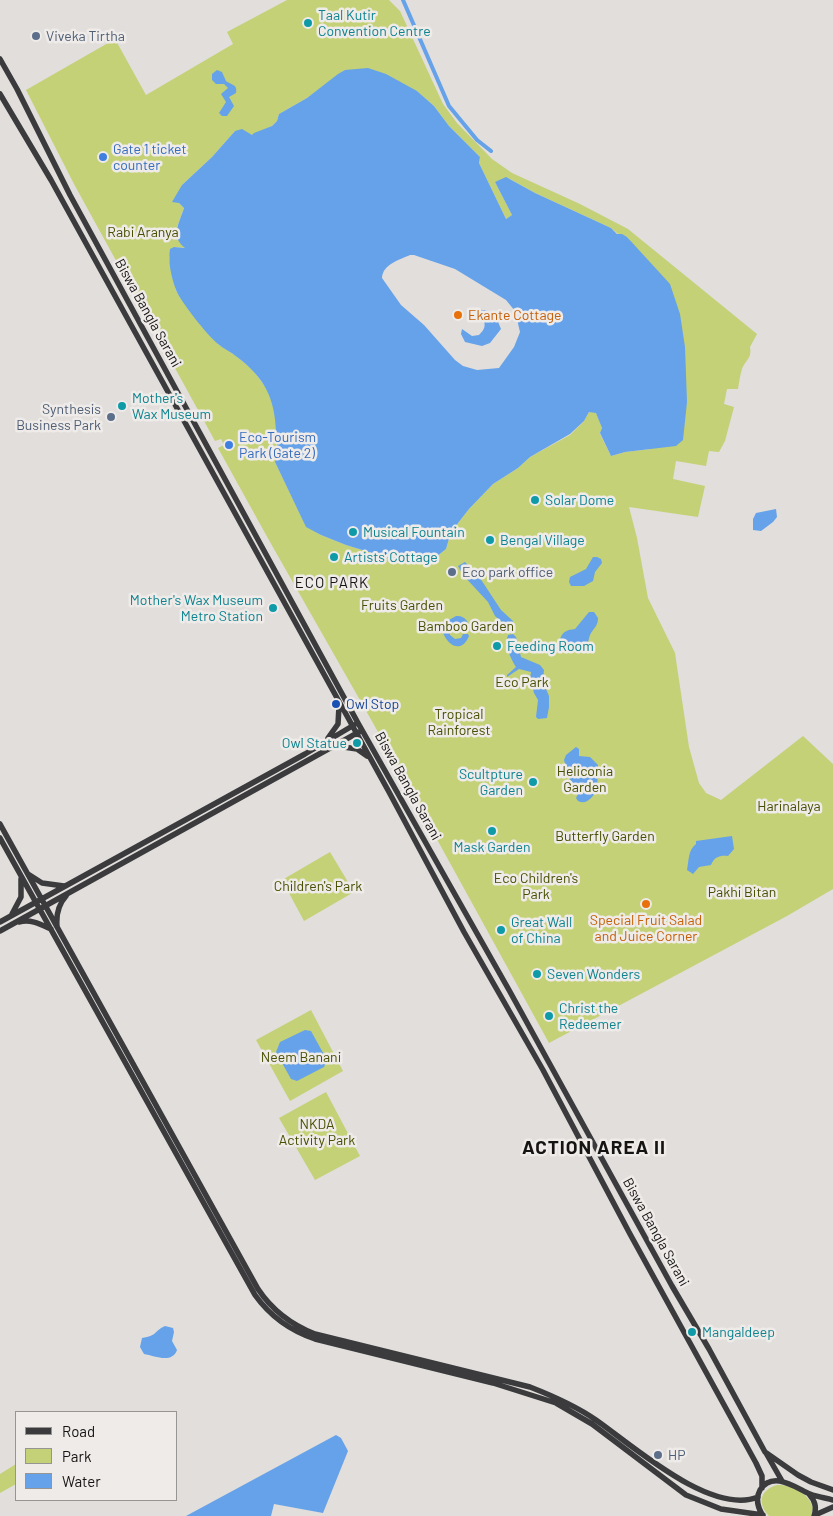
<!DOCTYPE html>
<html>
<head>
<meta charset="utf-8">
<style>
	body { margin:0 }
	#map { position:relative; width:833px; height:1516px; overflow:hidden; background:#e1dedc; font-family:Barlow,sans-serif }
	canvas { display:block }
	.legend { position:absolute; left:15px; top:1411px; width:162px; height:90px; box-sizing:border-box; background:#eeebe9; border:1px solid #979593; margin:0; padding:6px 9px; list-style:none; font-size:15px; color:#151413 }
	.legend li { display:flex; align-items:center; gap:10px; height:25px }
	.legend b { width:25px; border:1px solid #979593 }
</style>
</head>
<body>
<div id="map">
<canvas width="833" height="1516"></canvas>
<ul class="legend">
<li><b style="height:6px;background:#3b3b3d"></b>Road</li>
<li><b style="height:14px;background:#c4d176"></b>Park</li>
<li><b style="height:14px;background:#65a2e9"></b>Water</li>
</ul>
</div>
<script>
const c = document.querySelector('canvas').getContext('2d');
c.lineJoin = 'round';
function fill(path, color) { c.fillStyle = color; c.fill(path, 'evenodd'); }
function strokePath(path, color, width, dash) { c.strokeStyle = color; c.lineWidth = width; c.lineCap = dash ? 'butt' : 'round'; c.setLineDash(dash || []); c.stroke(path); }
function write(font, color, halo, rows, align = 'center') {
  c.font = font + ' Barlow,sans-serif'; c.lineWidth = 5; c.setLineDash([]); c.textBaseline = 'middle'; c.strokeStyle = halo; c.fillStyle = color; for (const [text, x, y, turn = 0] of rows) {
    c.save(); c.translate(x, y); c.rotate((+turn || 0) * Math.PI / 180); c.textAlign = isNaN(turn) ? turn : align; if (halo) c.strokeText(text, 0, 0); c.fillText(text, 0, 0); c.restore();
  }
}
const green = new Path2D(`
	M 287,0 L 389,0 L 400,11 L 443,104 L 457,123 L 492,159 L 512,173 L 580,204 L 628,229 L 757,334 L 750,347 C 752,359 746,359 742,369 C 740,375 739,383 738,389 L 727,389 L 724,404 L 734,407 L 725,441 L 719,452 L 709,451 L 706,466 L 676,461 L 673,479 L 705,486 L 698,517 L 629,507 L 637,538 L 648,598 L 675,653 L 689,747 L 699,783 L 706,793 L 721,800 L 803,736 L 833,764 L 833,889 L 787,916 L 549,1043 L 373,723 L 270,542 L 218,448 L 224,445 L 221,439 L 215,441 L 74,184 L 26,90 L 115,39 L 146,95 L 233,44 L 227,32 ZM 345,70 L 417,91 L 434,106 L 449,126 L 480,157 L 479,163 L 506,219 L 512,215 L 495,182 L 510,179 L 535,193 L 611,228 L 618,234 L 627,237 L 630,241 L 651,449 L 625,452 L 611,456 L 600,434 L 602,428 L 596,412 L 589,412 L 584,421 L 570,435 L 530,457 L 518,468 L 493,484 L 469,509 L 451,532 L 446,549 L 431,561 L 420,563 L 398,561 L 346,545 L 321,535 L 306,526 L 275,462 L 277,453 L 276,417 L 272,400 L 267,389 L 252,369 L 236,356 L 218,344 L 176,291 L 169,258 L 174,247 L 186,248 L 177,227 L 184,208 L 179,203 L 182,185 L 212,157 L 235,131 L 251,136 L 272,126 L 277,121 L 279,114 L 307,98 Z
	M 330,852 L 354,892 L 304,921 L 282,880 Z
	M 311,1010 L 343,1071 L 290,1101 L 256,1040 Z
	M 326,1092 L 360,1156 L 315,1180 L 279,1118 Z
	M 16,1464 L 16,1484 L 0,1493 L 0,1474 Z
	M 777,1485 C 792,1485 809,1493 813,1508 L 811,1516 L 769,1516 C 757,1503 760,1490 777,1485 Z`);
const water = new Path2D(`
	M 368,68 L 386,74 L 417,91 L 434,106 L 449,126 L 480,157 L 479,163 L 506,219 L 512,215 L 495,182 L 506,177 L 535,193 L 611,228 L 617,234 L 622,234 L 627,237 L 670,284 L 680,314 L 685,347 L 687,402 L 683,440 L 676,446 L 625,452 L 611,456 L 600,433 L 602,428 L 596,413 L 589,412 L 584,421 L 570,434 L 530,457 L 518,468 L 493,484 L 469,509 L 451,532 L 446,549 L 431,561 L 420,563 L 398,561 L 346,545 L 321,535 L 306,527 L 275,462 C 278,452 277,442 276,432 C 275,398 264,377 237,357 C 231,352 224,349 218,344 C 207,335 181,302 176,290 C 171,276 168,262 170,249 L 174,247 L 185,248 C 170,236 179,224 184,208 L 179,203 L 172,202 L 182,185 L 212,157 L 235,131 L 242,129 L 252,135 L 254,133 L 272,126 L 277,121 L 279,114 L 307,98 L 338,74 L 345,70 ZM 410,255 L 414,255 L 455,269 L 506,300 L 515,311 L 520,332 L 514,347 L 499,368 L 477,370 L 463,366 L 455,360 L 424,325 L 401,305 L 382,278 C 383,264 399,260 410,255 Z
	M 217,70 L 222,72 L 226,81 C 231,85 238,84 236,93 L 229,97 L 234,106 L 227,116 L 222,116 L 219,113 L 226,102 L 221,94 L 228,88 L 224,84 L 216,84 L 212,80 L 212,74 Z
	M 471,308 L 494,312 L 501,329 L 490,343 L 482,346 L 465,342 L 461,334 L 462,329 L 472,336 L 479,335 C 485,329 486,326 483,317 L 468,310 Z
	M 776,509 L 777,517 L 773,522 L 761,531 L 753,530 L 753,519 L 756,513 Z
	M 593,557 L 597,557 L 601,559 L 602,563 L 595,572 L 593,581 L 584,586 L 571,586 L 569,582 L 570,577 L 586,569 Z
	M 465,562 L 480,578 L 501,610 L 513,621 L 513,624 L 507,627 L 495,616 L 488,602 L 463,575 L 458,566 Z
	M 589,612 L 594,612 L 598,618 C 598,625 595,627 591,633 C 589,636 589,641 587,644 C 582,651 570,650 564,648 L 560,639 C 563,631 567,630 575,629 Z
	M 456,616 C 465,615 469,622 470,630 L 463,630 L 463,626 L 458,624 C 453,627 450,628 450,635 L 455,639 L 461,638 L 463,634 L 468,634 L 469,636 C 462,653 449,647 443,633 L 449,620 Z
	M 513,634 L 516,637 L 521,657 L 540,665 L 544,670 L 543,682 L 549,696 L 549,707 L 547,718 L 538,719 L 536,717 L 538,700 L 534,693 L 530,679 L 531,672 L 519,669 L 507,677 L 507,675 L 516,667 C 511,659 504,645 508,635 Z
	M 576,747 L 579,749 L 579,756 L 590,757 L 598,765 L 597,791 C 591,798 587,805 578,801 L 576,798 L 579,792 L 569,778 L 564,760 L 566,755 Z
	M 732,836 L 734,849 L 728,856 C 720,855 714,857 711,865 L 699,867 L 693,874 L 687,870 C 689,860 688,850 696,844 L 696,841 Z
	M 305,1030 L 311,1031 L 327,1060 L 324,1067 L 297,1081 L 291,1079 L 276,1052 L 280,1042 Z
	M 165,1326 L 173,1328 L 174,1332 L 172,1341 L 177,1350 C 172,1364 155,1356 144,1354 L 140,1347 L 142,1338 C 157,1336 154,1331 165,1326 Z
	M 336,1435 L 341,1438 L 348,1451 L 323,1513 L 274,1504 L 271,1516 L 186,1516 Z`);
const canal = new Path2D(`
	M 403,0 L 449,106 L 477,140 L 491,151`);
const major = new Path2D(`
	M 0,59 L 17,89 L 70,195 L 358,723 L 509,990 L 672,1286 L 709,1349 L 765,1452 L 798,1475 L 811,1482 L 833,1490
	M 0,94 L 51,180 L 389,792 L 464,932 L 543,1070 L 630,1234 L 756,1463 L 762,1476 L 762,1488
	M 328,738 L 338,724 L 339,706
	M 337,746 L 357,749 L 367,756
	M 0,824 L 258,1289 C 272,1310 292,1325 315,1334 L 530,1387 C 553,1396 576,1406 596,1420 C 632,1445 711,1516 758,1497
	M 0,838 L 255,1295 C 270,1316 291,1331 315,1339 L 493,1383 L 556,1403 L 592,1424 L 686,1495 L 721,1509 L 763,1515
	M 28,874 L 42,883 L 64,886
	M 12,914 L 21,897 L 21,879
	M 0,922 L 305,754 L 354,725
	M 19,922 C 31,919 40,924 51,929
	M 57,926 C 56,914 58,905 66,896
	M 0,931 L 359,732
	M 766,1453 L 782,1481
	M 809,1494 C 815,1501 817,1507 814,1516
	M 815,1515 L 833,1507
	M 763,1516 C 758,1508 755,1499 760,1490 C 773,1470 796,1488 810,1494 C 817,1497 826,1498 833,1500`);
const markers = [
	[308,23,5,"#0f9aa8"],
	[36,36,5,"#5c6f8a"],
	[103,157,5,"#3f7fe0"],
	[458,315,5,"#e8710a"],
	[122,406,5,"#0f9aa8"],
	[111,417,5,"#5c6f8a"],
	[229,445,5,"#3f7fe0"],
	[535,500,5,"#0f9aa8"],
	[353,532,5,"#0f9aa8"],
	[490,540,5,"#0f9aa8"],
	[334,557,5,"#0f9aa8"],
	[452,572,5,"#5c6f8a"],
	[273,608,5,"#0f9aa8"],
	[497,646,5,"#0f9aa8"],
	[336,704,5,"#1a4fb4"],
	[357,743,5,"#0f9aa8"],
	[533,782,5,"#0f9aa8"],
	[492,831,5,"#0f9aa8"],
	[646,904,5,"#e8710a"],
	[501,930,5,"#0f9aa8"],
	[537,974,5,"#0f9aa8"],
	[549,1016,5,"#0f9aa8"],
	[692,1332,5,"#0f9aa8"],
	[658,1455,5,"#5c6f8a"]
];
const cultureNames = [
	["Taal Kutir",318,15],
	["Convention Centre",318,31],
	["Mother's",132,398],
	["Wax Museum",132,414],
	["Solar Dome",545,500],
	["Musical Fountain",363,532],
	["Bengal Village",500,540],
	["Artists' Cottage",344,557],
	["Mother's Wax Museum",263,600,"right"],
	["Metro Station",263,616,"right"],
	["Feeding Room",507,646],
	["Owl Statue",347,743,"right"],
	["Scultpture",523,774,"right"],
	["Garden",523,790,"right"],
	["Mask Garden",492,847,"center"],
	["Great Wall",511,922],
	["of China",511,938],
	["Seven Wonders",547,974],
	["Christ the",559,1008],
	["Redeemer",559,1024],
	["Mangaldeep",702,1332]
];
const serviceNames = [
	["Viveka Tirtha",46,36],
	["Synthesis",101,409,"right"],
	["Business Park",101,425,"right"],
	["Eco park office",462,572],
	["HP",668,1455]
];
const shopNames = [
	["Gate 1 ticket",113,149],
	["counter",113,165],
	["Eco-Tourism",239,437],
	["Park (Gate 2)",239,453]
];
const parkNames = [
	["Rabi Aranya",143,232],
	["Fruits Garden",402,605],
	["Bamboo Garden",466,626],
	["Eco Park",522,682],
	["Tropical",459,714],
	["Rainforest",459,730],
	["Heliconia",585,771],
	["Garden",585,787],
	["Harinalaya",789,806],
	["Butterfly Garden",605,836],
	["Eco Children's",536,878],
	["Park",536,894],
	["Children's Park",318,886],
	["Pakhi Bitan",742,892],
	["Neem Banani",301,1057],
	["NKDA",317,1124],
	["Activity Park",317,1140]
];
const streetNames = [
	["Biswa Bangla Sarani",148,313,61],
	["Biswa Bangla Sarani",408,786,61],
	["Biswa Bangla Sarani",656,1232,61]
];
const foodNames = [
	["Ekante Cottage",468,315],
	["Special Fruit Salad",646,920,"center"],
	["and Juice Corner",646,936,"center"]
];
const transitNames = [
	["Owl Stop",346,704]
];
const neighbourhoodNames = [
	["ECO PARK",332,583]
];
const districtNames = [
	["ACTION AREA II",594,1148]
];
fill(green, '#c4d176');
fill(water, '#65a2e9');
strokePath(canal, '#65a2e9', 4);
strokePath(major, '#3b3b3d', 5.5);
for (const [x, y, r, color] of markers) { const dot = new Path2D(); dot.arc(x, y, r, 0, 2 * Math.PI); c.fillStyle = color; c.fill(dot); strokePath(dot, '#eeebe9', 2); }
write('14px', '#0d838f', '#eeebe9', cultureNames, 'left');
write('14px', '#4e5e75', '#eeebe9', serviceNames, 'left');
write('14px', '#366cbe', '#eeebe9', shopNames, 'left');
write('14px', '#484f02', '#eeebe9', parkNames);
write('14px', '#151413', '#eeebe9', streetNames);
write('14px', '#c56008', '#eeebe9', foodNames, 'left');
write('14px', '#164399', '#eeebe9', transitNames, 'left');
c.letterSpacing = '1px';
write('15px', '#151413', '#eeebe9', neighbourhoodNames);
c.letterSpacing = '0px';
c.letterSpacing = '1px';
write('bold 19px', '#151413', '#eeebe9', districtNames);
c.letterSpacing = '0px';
</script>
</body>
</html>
